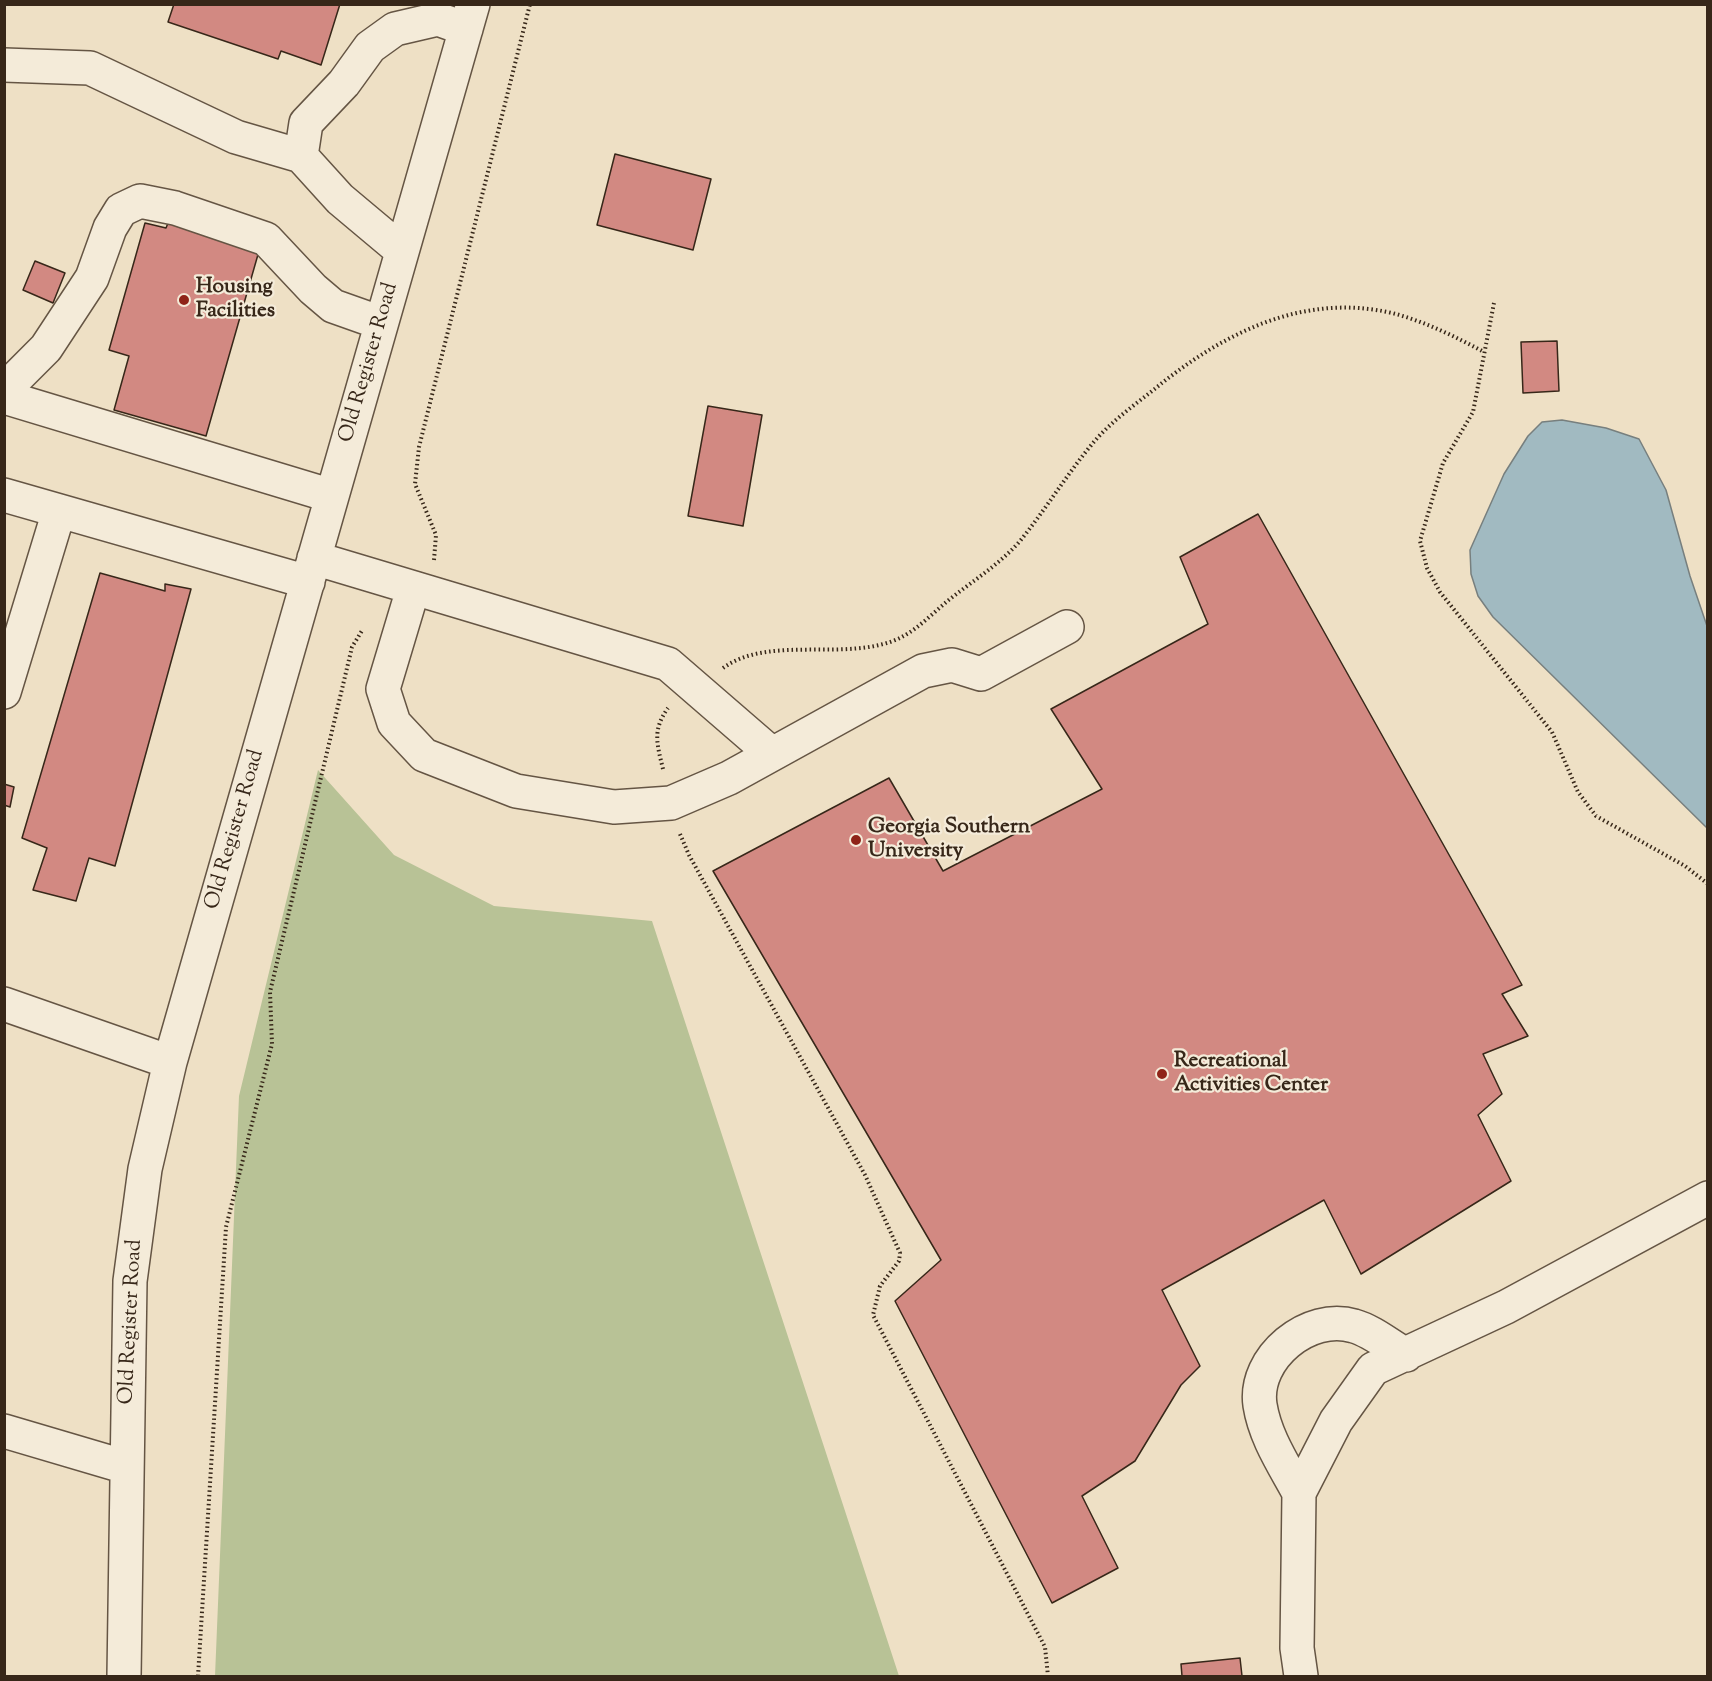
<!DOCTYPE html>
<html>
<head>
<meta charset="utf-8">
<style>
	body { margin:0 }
	#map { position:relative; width:1712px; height:1681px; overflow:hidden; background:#eee0c5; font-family:"Sorts Mill Goudy",serif }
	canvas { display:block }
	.frame { position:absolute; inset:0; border:6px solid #372719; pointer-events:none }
</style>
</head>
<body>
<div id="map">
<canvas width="1712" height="1681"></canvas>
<div class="frame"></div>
</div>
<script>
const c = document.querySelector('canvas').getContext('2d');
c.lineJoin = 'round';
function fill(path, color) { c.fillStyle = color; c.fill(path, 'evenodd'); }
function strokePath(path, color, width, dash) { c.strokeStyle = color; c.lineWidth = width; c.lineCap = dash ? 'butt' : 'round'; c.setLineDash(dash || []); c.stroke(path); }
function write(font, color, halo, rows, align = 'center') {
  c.font = font + ' "Sorts Mill Goudy",serif'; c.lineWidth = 4.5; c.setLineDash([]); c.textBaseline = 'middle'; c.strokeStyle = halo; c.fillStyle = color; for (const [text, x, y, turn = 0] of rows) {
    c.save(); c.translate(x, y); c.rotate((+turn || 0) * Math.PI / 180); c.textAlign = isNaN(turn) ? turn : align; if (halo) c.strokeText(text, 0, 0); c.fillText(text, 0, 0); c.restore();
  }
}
const green = new Path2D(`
	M 318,770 L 394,855 L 494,906 L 652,921 L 899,1676 L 215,1676 L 239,1096 Z`);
const water = new Path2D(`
	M 1562,420 L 1606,428 L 1639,439 L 1666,490 L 1690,576 L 1707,626 L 1707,828 L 1493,617 L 1478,596 L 1471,574 L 1470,550 L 1504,474 L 1528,436 L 1542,422 Z`);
const building = new Path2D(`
	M 174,4 L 340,4 L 321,65 L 281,51 L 278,59 L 168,22 Z
	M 615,154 L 711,179 L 693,250 L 597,225 Z
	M 145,223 L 166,228 L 168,223 L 259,251 L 206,436 L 114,410 L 129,356 L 109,350 Z
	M 35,261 L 65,273 L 53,303 L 23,290 Z
	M 1557,341 L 1559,391 L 1523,393 L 1521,342 Z
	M 708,406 L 762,415 L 743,526 L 688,516 Z
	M 1258,514 L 1522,985 L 1502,994 L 1528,1036 L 1483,1054 L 1502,1094 L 1478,1115 L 1511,1181 L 1361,1274 L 1324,1200 L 1162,1290 L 1200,1366 L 1181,1385 L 1135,1461 L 1082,1496 L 1118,1568 L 1052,1603 L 895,1301 L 941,1260 L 713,871 L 889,778 L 943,871 L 1102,789 L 1051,709 L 1208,624 L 1180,557 Z
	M 100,573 L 165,591 L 165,584 L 191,589 L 115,866 L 89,858 L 76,901 L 33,890 L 47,848 L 22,838 Z
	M 4,784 L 14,787 L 10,807 L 4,805 Z
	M 1240,1658 L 1242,1676 L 1182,1676 L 1181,1664 Z`);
const path = new Path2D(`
	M 1494,303 L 1473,412 L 1443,463 L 1420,541 L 1427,568 L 1440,592 L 1552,732 L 1578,792 L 1596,816 L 1685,866 L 1708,884
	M 434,560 L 436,535 L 415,484 L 419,447 L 530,4
	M 723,668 C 770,634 847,663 900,638 C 918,629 934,612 950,599 C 974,580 1000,564 1020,541 C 1046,509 1067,474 1093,443 C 1112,420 1139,402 1162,383 C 1228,331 1305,293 1392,313 C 1424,321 1456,337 1484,352
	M 663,769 C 657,744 652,730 668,708
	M 680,834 L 689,855 L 865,1175 L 900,1253 L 899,1261 L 880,1286 L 873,1315 L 1045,1647 L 1048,1676
	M 198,1676 L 226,1227 L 272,1044 L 270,992 L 352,647 L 363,629`);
const minor = new Path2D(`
	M 4,65 L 90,68 L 236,137 L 301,156 L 340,199 L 402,251
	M 301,156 L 306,123 L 344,83 L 370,47 L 395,29 L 438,19 L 466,29
	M 4,390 L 46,348 L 92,278 L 110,228 L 121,210 L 140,201 L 175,208 L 266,239 L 313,289 L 333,306 L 381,323
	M 4,397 L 332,496
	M 4,495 L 308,582
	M 314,558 L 668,664 L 772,754
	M 413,589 L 383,689 L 394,723 L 424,755 L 516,791 L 614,807 L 671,803 L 729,778 L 923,671 L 952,665 L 981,674 L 1067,627
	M 4,692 L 59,511
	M 4,1004 L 170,1062
	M 4,1431 L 126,1467
	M 1299,1493 C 1284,1465 1265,1437 1260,1405 C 1253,1358 1309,1312 1354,1326 C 1372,1331 1390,1346 1406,1355
	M 124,1676 L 130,1281 L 145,1169 L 170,1062 L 473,4
	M 1301,1676 L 1297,1648 L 1299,1493 L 1336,1421 L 1373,1369 L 1506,1307 L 1708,1198`);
const markers = [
	[184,300,6,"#8f2418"],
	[856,840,6,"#8f2418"],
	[1162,1074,6,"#8f2418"]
];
const poiNames = [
	["Housing",196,288],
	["Facilities",196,312],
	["Georgia Southern",868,828],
	["University",868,852],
	["Recreational",1174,1062],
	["Activities Center",1174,1086]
];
const streetNames = [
	["Old Register Road",370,363,-74],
	["Old Register Road",236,830,-74],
	["Old Register Road",132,1322,-87]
];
fill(green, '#b8c296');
fill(water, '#a1bac1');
strokePath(water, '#777f7e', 1.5);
fill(building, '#d28982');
strokePath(building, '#372719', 1.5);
strokePath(minor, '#655544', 36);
strokePath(path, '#372719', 4, [1.5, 3]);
strokePath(minor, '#f4ebd9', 33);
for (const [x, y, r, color] of markers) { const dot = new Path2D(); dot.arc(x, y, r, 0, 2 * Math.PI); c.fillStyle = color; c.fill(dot); strokePath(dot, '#f4ebd9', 2); }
write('bold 21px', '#372719', '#f4ebd9', poiNames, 'left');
write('21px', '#372719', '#f4ebd9', streetNames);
</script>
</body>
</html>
